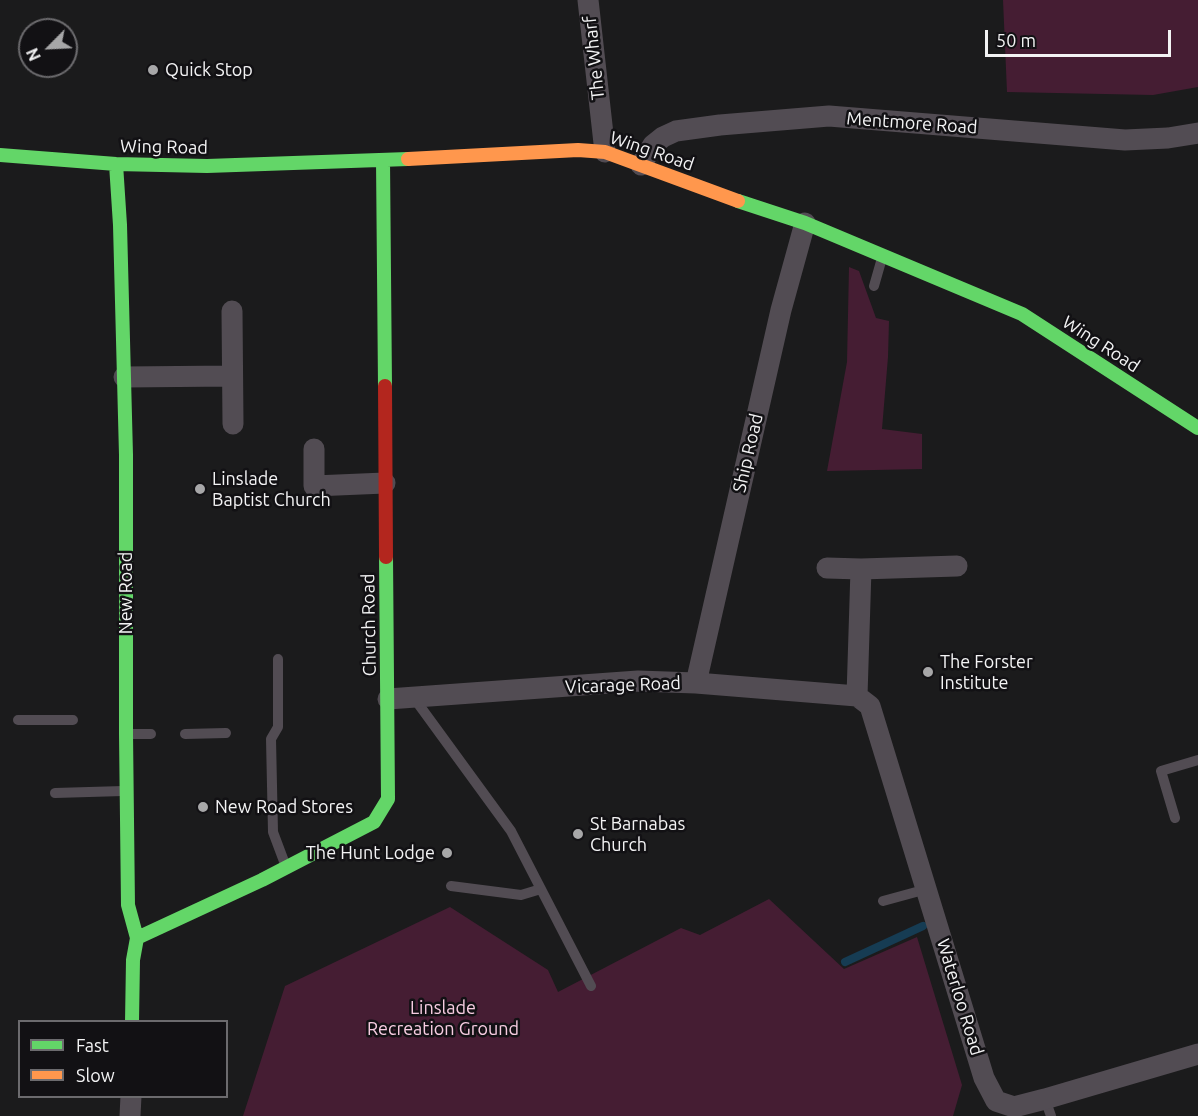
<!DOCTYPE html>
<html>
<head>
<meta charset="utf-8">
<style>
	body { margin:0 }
	#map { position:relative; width:1198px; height:1116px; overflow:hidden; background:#1b1b1c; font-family:Ubuntu,sans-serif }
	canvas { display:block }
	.legend { position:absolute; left:18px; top:1020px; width:210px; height:78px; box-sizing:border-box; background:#121114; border:2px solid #6c6b6e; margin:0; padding:8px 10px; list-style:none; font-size:18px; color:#f3f3f4 }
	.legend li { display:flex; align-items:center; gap:12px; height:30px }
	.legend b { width:30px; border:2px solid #6c6b6e }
	.north { position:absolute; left:18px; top:18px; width:60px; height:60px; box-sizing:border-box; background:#121114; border:2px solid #6c6b6e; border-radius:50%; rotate:246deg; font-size:16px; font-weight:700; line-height:24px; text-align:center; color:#f3f3f4 }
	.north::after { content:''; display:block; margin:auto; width:21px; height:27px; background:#a7a7a8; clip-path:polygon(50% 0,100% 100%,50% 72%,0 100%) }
	.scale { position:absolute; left:985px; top:30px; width:186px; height:27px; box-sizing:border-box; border:3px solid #f3f3f4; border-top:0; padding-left:8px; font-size:18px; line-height:21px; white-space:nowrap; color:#f3f3f4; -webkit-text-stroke:4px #121114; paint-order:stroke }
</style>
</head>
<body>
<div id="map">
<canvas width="1198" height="1116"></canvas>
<ul class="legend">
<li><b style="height:8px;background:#63d668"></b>Fast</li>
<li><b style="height:8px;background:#ff974d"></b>Slow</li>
</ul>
<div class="north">N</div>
<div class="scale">50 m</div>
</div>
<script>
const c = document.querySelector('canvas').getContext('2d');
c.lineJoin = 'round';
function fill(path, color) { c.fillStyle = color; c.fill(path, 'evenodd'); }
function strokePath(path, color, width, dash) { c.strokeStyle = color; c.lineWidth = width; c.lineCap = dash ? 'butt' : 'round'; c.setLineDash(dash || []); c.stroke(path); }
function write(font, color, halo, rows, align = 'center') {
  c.font = font + ' Ubuntu,sans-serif'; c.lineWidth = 5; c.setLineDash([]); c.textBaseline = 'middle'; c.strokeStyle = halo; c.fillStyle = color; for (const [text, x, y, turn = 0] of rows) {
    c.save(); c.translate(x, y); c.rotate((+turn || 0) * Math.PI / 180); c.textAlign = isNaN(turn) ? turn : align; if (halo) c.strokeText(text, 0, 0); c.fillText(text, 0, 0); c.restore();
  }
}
const green = new Path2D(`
	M 1003,0 L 1198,0 L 1198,87 L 1153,95 L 1007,92 Z
	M 849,267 L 859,271 L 876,318 L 889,321 L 888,357 L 882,429 L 922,434 L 922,469 L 827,471 L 847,362 Z
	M 769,899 L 844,969 L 917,937 L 962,1085 L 953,1116 L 243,1116 L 285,986 L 450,907 L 548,970 L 558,992 L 681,928 L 700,935 Z`);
const stream = new Path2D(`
	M 845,962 L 923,926`);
const lane = new Path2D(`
	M 874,286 L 882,258
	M 278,659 L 278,727 L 271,739 L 273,832 L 285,864
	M 414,698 L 511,831 L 591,986
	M 18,720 L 73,720
	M 129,734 L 151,734
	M 185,734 L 226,733
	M 55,793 L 123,791
	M 1175,818 L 1161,771 L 1198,760
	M 451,886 L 521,895 L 541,889
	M 883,901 L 927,889
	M 1045,1099 L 1051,1116`);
const street = new Path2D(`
	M 588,0 L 605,152
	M 641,165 L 653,145 L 663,137 L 676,131 L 720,125 L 829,116 L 1125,140 L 1168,138 L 1198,133
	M 232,311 L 233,424
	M 124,377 L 232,376
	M 314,449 L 314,486 L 385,483
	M 827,568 L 861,569
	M 696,683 L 781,310 L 805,223
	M 857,696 L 870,706 L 984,1078 L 996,1101 L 1014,1107 L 1045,1099 L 1198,1054
	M 857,696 L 861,569 L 957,566
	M 388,699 L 638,681 L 696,683 L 857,696
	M 130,1116 L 131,1096`);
const fast = new Path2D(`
	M 0,155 L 116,164 L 207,166 L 408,159
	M 383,160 L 385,386
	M 116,164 L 120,225 L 126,455 L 126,734 L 128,905 L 137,938 L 133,960 L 132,1022
	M 738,201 L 805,223 L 1022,314 L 1198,428
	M 137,938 L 262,880 L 374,822 L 388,799 L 386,557`);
const slow = new Path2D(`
	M 408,159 L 578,150 L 605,152 L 738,201`);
const jam = new Path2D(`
	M 385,386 L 386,557`);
const markers = [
	[153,70,6,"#a7a7a8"],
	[200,489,6,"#a7a7a8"],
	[928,672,6,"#a7a7a8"],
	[203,807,6,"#a7a7a8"],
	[578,834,6,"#a7a7a8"],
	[447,853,6,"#a7a7a8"]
];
const streetNames = [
	["The Wharf",594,58,-96],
	["Mentmore Road",912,123,4],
	["Wing Road",164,147,1],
	["Wing Road",652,151,19],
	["Wing Road",1101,344,33],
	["Ship Road",748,453,-77],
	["New Road",126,593,-90],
	["Church Road",369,625,-91],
	["Vicarage Road",623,685,-2],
	["Waterloo Road",960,997,73]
];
const poiNames = [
	["Quick Stop",165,70],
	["Linslade",212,479],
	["Baptist Church",212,500],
	["The Forster",940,662],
	["Institute",940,683],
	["New Road Stores",215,807],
	["St Barnabas",590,824],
	["Church",590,845],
	["The Hunt Lodge",435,853,"right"]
];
const parkNames = [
	["Linslade",443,1008],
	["Recreation Ground",443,1029]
];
fill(green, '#451d33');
strokePath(stream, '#163c53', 8);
strokePath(lane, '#524c53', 10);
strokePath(street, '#524c53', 21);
strokePath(fast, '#63d668', 14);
strokePath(slow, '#ff974d', 14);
strokePath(jam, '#b3261e', 14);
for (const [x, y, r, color] of markers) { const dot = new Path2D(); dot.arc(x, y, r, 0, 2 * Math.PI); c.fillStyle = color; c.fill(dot); strokePath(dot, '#121114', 2); }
write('18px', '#f3f3f4', '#121114', streetNames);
write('18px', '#f3f3f4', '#121114', poiNames, 'left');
write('18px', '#f7cce1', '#121114', parkNames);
</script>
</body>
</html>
